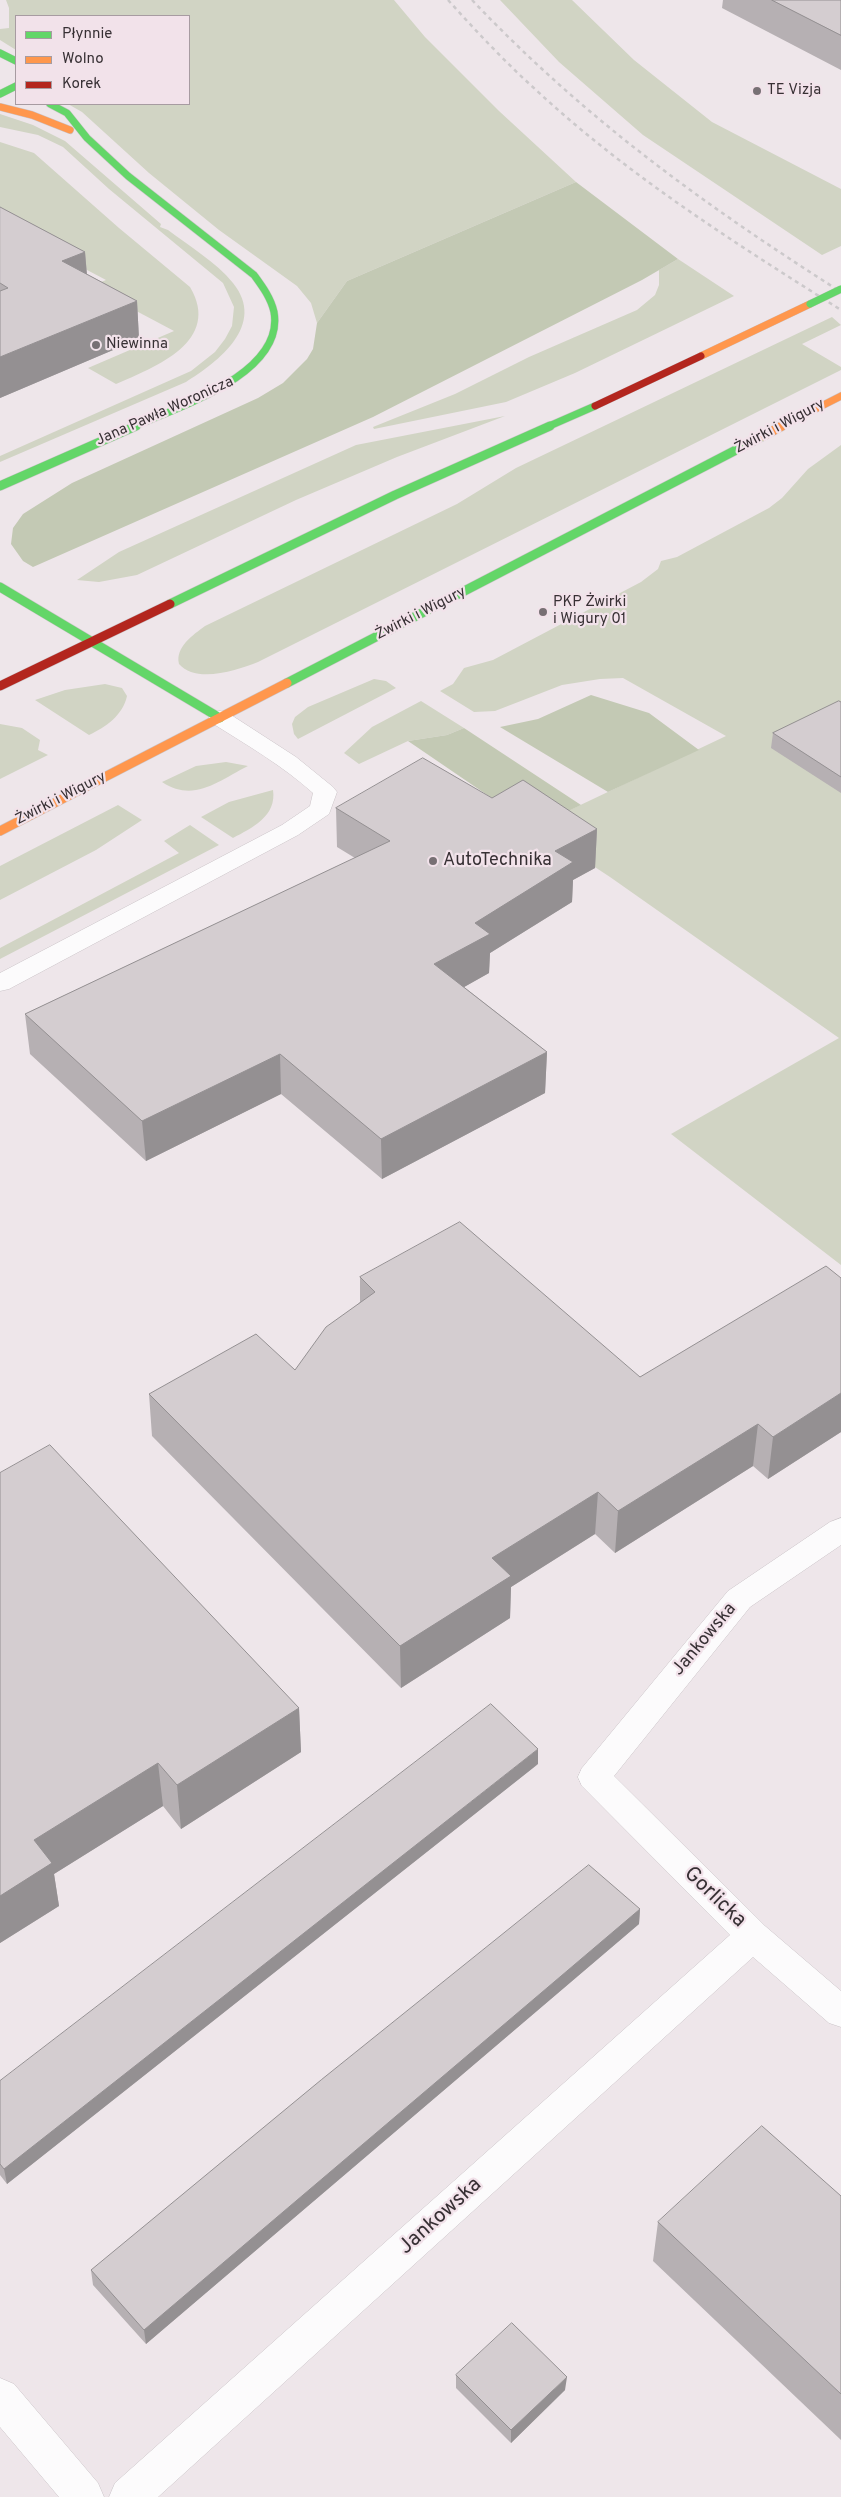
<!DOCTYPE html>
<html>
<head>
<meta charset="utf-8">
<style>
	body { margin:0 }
	#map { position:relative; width:841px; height:2497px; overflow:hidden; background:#eee6ea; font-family:Overpass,sans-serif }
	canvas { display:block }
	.legend { position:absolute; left:15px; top:15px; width:175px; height:90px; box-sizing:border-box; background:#f2e2ea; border:1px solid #a79ba1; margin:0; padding:6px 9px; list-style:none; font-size:15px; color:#373034 }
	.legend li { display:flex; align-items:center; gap:10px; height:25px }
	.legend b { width:25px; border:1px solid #a79ba1 }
</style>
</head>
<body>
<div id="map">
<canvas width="841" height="2497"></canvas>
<ul class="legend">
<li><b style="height:6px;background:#63d668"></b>Płynnie</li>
<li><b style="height:6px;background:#ff974d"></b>Wolno</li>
<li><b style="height:6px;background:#b3261e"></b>Korek</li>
</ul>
</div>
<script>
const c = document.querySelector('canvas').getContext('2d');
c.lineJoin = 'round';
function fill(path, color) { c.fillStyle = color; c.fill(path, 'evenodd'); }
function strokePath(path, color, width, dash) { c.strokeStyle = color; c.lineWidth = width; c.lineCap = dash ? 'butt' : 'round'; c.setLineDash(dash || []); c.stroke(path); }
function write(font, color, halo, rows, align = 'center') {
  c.font = font + ' Overpass,sans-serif'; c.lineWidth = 4.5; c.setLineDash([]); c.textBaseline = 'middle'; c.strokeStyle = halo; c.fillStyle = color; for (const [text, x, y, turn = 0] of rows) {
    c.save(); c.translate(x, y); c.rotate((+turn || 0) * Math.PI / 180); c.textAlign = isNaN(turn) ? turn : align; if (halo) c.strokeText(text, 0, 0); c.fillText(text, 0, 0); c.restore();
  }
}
const green = new Path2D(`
	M 6,0 L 394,0 L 425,37 L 499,111 L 576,182 L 347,281 L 317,323 L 311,303 L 297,286 L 219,230 L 149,173 L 82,112 L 68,104 L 189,104 L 189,16 L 16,16 L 16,50 L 0,40 L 0,29 L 9,28 L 9,8 Z
	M 500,0 L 572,0 L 634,60 L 712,122 L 841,189 L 841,246 L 822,255 L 643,135 L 559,62 Z
	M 0,114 L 33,125 L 65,141 L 161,224 L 160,227 L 168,230 C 189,246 216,262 233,283 C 267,325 218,362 186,382 L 0,462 L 0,456 L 191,371 L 215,352 L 225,339 L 232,326 L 234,307 L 223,283 L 109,189 L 63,147 L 38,135 L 0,127 Z
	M 0,142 L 34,153 L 119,228 L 190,287 C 222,341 156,367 116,384 L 88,368 L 174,331 L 93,288 L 86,288 L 106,280 L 0,224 Z
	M 678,259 L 734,296 L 575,373 L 506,402 L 374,429 L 373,427 L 455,394 L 529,357 L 637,310 L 655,295 L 659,285 L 659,270 Z
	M 832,317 L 841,325 L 802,344 L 841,367 L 841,370 L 258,662 C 238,670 196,684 179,664 C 175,647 193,635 205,626 L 457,504 L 516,468 Z
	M 505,416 L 397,457 L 296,500 L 137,575 L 99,582 L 77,580 L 119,552 L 356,445 Z
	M 841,445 L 841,1265 L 671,1134 L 839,1038 L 610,877 L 534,827 L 726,736 L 623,678 L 600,679 L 562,685 L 495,711 L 474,712 L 440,691 L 453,684 L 464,668 L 493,660 L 641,582 L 658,569 L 661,561 L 677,557 L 769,508 L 782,498 L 808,469 Z
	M 374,679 L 386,681 L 396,688 L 298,739 L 294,734 L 292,724 L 295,717 L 308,707 Z
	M 105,684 L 122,688 L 127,696 C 123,715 106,727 89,735 L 35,700 L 65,690 Z
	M 421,701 L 464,728 L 447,735 L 408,741 L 359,764 L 344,753 L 372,727 Z
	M 0,724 L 22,728 L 40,740 L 38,750 L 48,755 L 0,779 Z
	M 226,762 L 248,766 C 218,781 194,803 162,782 L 196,766 Z
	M 273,790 C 277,816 252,828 233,838 L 201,817 L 229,802 Z
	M 118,805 L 142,820 L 96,850 L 0,900 L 0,866 Z
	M 190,825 L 219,845 L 0,959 L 0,948 L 179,853 L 164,841 Z`);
const forest = new Path2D(`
	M 576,182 L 678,259 L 642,280 L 373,417 L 33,567 L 23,561 L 11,544 L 13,528 L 23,514 L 72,483 L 258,398 L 283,383 L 307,359 L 313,349 L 317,323 L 347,281 Z
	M 591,695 L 649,713 L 699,750 L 608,792 L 500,727 L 538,719 Z
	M 464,728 L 581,805 L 534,827 L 408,741 L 447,735 Z`);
const lane = new Path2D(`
	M 220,711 L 228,713 L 296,757 L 333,787 L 337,792 L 329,814 L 298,835 L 9,989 L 0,991 L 0,973 L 282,825 L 310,806 L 313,793 C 283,766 247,745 212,723 L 209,718 L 212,713 Z
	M 841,1518 L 841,1545 L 750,1607 L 606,1786 L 594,1790 L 582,1786 L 578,1777 L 582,1768 L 728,1591 L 830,1522 Z
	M 0,2378 L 14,2384 L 98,2483 L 104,2497 L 59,2497 L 0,2427 Z`);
const street = new Path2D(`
	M 594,1764 L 606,1768 L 765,1926 L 841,1991 L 841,2027 L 829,2023 L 753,1957 L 158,2497 L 109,2497 L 115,2483 L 730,1935 L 582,1786 L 578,1777 L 582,1768 Z`);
const fastFar1 = new Path2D(`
	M 0,53 L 16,61
	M 0,94 L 16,86
	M 50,104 L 67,113 L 87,138 L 128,176 L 254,275 C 262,286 271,298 274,312 C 285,374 176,408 133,427
	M 547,427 L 595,406`);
const fast = new Path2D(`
	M 0,486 L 136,426
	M 0,587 L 220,718
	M 170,604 L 395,495 L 550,426
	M 287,683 L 763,436`);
const slowFar1 = new Path2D(`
	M 0,107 L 32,115 L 70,130
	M 701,356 L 810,304
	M 780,427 L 841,396`);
const slow = new Path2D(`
	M 763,436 L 782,426
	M 0,831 L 287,683`);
const jamFar1 = new Path2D(`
	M 595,406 L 701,356`);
const jam = new Path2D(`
	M 0,686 L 170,604`);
const rail = new Path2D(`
	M 448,0 C 476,31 504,61 535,89 C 627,175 735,243 841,310
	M 472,0 C 585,119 703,204 841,292`);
const fastBridge = new Path2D(`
	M 810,304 L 841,289`);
const wall = new Path2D(`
	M 723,0 L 841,0 L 841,70 L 722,8 Z
	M 0,207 L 85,252 L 87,274 L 137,301 L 139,339 L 0,398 Z
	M 841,702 L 841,793 L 771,748 L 773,733 Z
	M 492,798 L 597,829 L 595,868 L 573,880 L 572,902 L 490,953 L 489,973 L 464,987 L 547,1052 L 545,1093 L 382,1179 L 281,1094 L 146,1161 L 30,1054 L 25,1014 L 355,858 L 337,847 L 336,808 Z
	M 360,1277 L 640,1377 L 841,1278 L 841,1432 L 768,1479 L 753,1466 L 615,1553 L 595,1534 L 511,1587 L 510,1618 L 401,1688 L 152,1436 L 149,1394 L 295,1370 L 360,1302 Z
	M 0,1473 L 299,1708 L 301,1752 L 181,1829 L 163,1806 L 54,1874 L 59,1906 L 0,1943 Z
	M 538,1764 L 7,2184 L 0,2175 L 0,2081 Z
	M 640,1909 L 639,1924 L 146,2344 L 93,2285 L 91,2270 Z
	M 841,2196 L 841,2440 L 653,2261 L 658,2222 Z
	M 456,2375 L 565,2390 L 511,2443 L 456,2388 Z`);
const shadedWall = new Path2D(`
	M 85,252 L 88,289 L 62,261 Z
	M 137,301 L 139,339 L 0,398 L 0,357 Z
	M 597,829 L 595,868 L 573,880 L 572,902 L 490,953 L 489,973 L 434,1004 L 434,964 L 475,923 L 555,851 Z
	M 547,1052 L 545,1093 L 382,1179 L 381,1139 Z
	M 280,1054 L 281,1094 L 146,1161 L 142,1121 Z
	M 841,1393 L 841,1432 L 768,1479 L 773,1437 Z
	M 758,1424 L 753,1466 L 615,1553 L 618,1511 Z
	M 598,1492 L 595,1534 L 511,1587 L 510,1618 L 401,1688 L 400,1646 L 492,1558 Z
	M 299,1708 L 301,1752 L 181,1829 L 177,1785 Z
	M 538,1749 L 538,1764 L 7,2184 L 4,2169 Z
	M 158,1763 L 163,1806 L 54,1874 L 59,1906 L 0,1943 L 0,1896 L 34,1840 Z
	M 640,1909 L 639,1924 L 146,2344 L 144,2330 Z
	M 567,2377 L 565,2390 L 511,2443 L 511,2430 Z`);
const building = new Path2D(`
	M 772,0 L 841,0 L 841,35 Z
	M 0,207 L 85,252 L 62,261 L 137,301 L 0,357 L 0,291 L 8,288 L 0,283 Z
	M 839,701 L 841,702 L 841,777 L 773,733 Z
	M 423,758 L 492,798 L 523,780 L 597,829 L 555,851 L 573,862 L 475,923 L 490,934 L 434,964 L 547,1052 L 381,1139 L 280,1054 L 142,1121 L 25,1014 L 390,841 L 336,808 Z
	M 460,1222 L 640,1377 L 826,1266 L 841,1278 L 841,1393 L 773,1437 L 758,1424 L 618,1511 L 598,1492 L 492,1558 L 511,1576 L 400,1646 L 149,1394 L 256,1334 L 295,1370 L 326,1327 L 375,1292 L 360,1277 Z
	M 50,1445 L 299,1708 L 177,1785 L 158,1763 L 34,1840 L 52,1863 L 0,1896 L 0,1473 Z
	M 491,1704 L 538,1749 L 4,2169 L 0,2164 L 0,2081 Z
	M 589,1865 L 640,1909 L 144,2330 L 91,2270 L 321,2080 Z
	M 762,2126 L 841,2196 L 841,2394 L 658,2222 Z
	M 512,2323 L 567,2377 L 511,2430 L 456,2375 Z`);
const markers = [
	[757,91,5,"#777074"],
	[96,345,5,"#777074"],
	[543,612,5,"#777074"],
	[433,861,5,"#777074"]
];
const farPoinames = [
	["TE Vizja",767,91],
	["Niewinna",106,345],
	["PKP Żwirki",553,603],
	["i Wigury 01",553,620]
];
const farStreetnames = [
	["Jana Pawła Woronicza",165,412,-24],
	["Żwirki i Wigury",780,427,-28],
	["Żwirki i Wigury",421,614,-27],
	["Żwirki i Wigury",61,799,-27]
];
const poiNames = [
	["AutoTechnika",443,861]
];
const streetNames = [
	["Jankowska",705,1640,-50]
];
const nearStreetnames = [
	["Gorlicka",714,1898,44],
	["Jankowska",441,2217,-42]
];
fill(green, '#d1d4c4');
fill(forest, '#c3c9b4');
strokePath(lane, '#cac3c7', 1);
strokePath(street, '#cac3c7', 1);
strokePath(fastFar1, '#cac3c7', 8);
strokePath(fast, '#cac3c7', 10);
strokePath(slowFar1, '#cac3c7', 8);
strokePath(slow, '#cac3c7', 10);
strokePath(jamFar1, '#cac3c7', 8);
strokePath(jam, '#cac3c7', 10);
fill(lane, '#fcfbfc');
fill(street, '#fcfbfc');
strokePath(fastFar1, '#63d668', 7);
strokePath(fast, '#63d668', 9);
strokePath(slowFar1, '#ff974d', 7);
strokePath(slow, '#ff974d', 9);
strokePath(jamFar1, '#b3261e', 7);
strokePath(jam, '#b3261e', 9);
strokePath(rail, '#ccc9cb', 2.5, [4, 4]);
strokePath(fastBridge, '#cac3c7', 8, []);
strokePath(fastBridge, '#63d668', 7);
fill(wall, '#b6b0b3');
fill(shadedWall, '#949092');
fill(building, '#d4cdd0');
strokePath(building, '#949092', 1);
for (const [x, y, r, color] of markers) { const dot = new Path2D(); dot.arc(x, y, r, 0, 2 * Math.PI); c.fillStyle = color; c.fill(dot); strokePath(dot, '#f2e2ea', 2); }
write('15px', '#373034', '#f2e2ea', farPoinames, 'left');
write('15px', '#373034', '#f2e2ea', farStreetnames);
write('18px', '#373034', '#f2e2ea', poiNames, 'left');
write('18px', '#373034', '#f2e2ea', streetNames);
write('21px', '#373034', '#f2e2ea', nearStreetnames);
</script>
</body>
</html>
